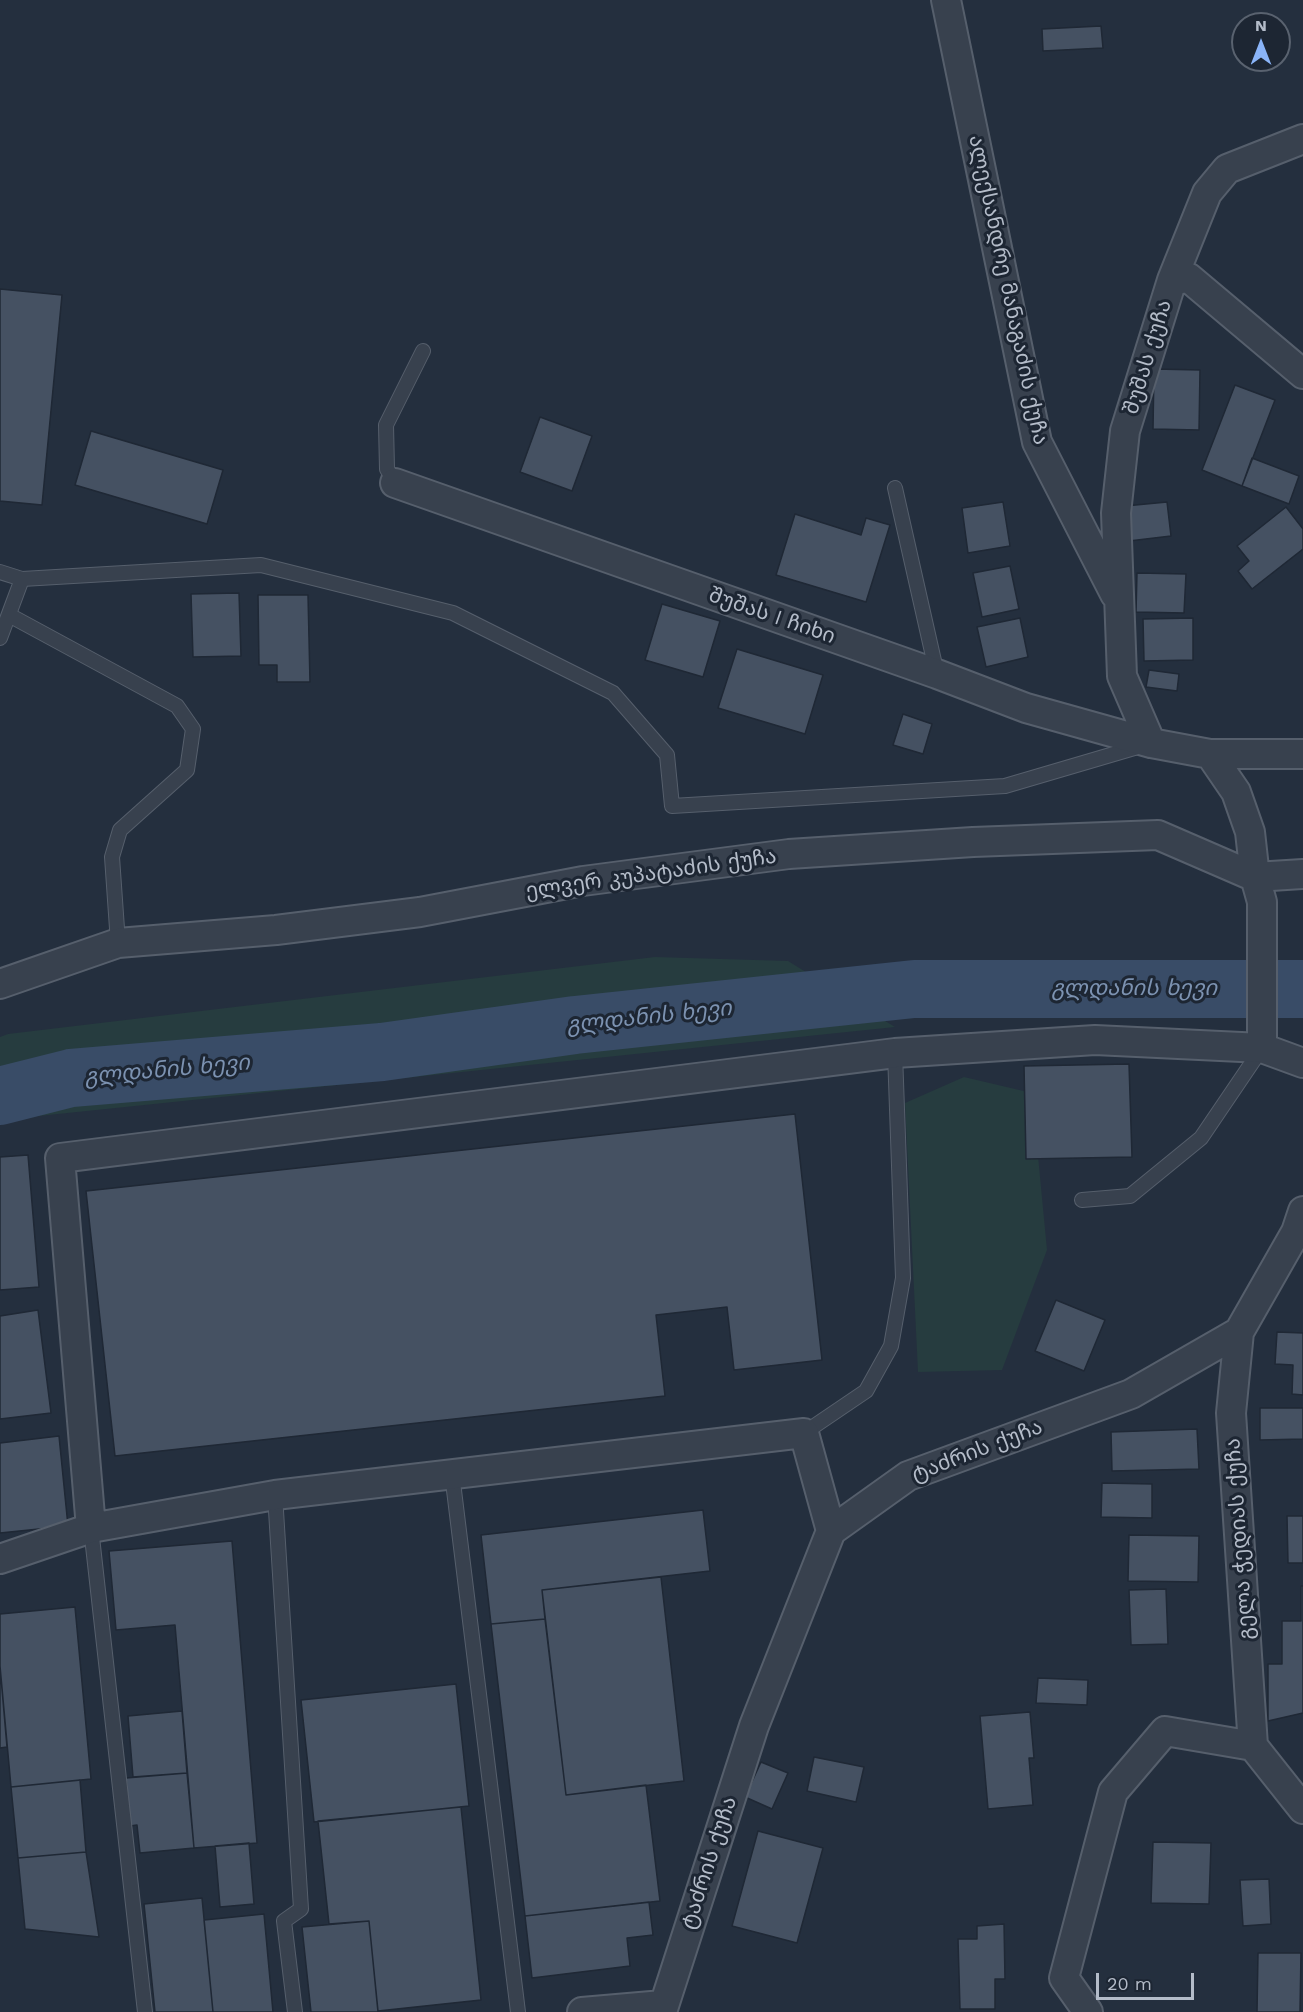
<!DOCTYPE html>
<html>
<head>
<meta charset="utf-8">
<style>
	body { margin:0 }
	#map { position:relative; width:1303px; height:2012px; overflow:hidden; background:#242f3e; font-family:"Work Sans",sans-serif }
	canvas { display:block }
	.north { position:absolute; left:1231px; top:12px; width:60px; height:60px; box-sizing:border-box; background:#1d2633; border:2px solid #59626f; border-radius:50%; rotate:0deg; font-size:16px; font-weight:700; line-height:24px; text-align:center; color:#b4bcc9 }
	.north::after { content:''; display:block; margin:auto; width:21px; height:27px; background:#8ab4f8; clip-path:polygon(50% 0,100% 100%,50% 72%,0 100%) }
	.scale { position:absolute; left:1096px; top:1973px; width:98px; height:27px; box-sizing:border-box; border:3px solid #b4bcc9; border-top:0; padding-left:8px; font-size:18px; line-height:21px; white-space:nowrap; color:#b4bcc9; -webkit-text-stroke:4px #1d2633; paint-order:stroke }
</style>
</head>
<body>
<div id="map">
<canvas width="1303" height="2012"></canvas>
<div class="north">N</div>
<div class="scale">20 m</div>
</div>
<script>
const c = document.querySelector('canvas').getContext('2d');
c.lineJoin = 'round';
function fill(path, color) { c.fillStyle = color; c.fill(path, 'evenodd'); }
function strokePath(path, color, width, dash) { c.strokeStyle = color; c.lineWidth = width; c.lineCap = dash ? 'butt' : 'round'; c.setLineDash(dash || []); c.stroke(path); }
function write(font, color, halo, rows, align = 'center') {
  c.font = font + ' "Work Sans","Noto Sans Georgian",sans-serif'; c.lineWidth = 6; c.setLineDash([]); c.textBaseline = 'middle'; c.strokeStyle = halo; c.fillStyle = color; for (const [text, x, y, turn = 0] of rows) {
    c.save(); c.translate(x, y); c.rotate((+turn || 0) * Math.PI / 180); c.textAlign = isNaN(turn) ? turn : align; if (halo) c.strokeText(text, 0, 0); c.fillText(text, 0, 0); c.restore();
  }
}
const green = new Path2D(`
	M 655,957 L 788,961 L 895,1027 L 0,1120 L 0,1037 L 8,1034 Z
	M 964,1077 L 1032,1093 L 1047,1250 L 1002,1370 L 918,1372 L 905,1103 Z`);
const river = new Path2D(`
	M 0,1096 L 71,1078 L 382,1052 L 575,1025 L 914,989 L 1303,989`);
const building = new Path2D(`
	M 1101,26 L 1103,48 L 1043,51 L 1042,29 Z
	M 0,289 L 62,295 L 42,505 L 0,501 Z
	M 1154,369 L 1200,370 L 1199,430 L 1153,429 Z
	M 1235,385 L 1275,400 L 1242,486 L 1202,470 Z
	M 540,417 L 592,436 L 572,491 L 520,472 Z
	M 91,431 L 223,470 L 207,524 L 75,485 Z
	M 1252,458 L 1299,476 L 1289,504 L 1242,486 Z
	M 1003,502 L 1010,546 L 968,553 L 962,508 Z
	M 1167,502 L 1171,536 L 1129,541 L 1125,506 Z
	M 1286,507 L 1303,529 L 1303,549 L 1252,589 L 1238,571 L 1249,561 L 1237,546 Z
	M 795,514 L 861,535 L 866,518 L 890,525 L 866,602 L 776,575 Z
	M 1010,566 L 1019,609 L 982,617 L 973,573 Z
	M 1137,573 L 1186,574 L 1184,613 L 1136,612 Z
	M 239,593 L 241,656 L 193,657 L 191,594 Z
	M 258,595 L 308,595 L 310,682 L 277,682 L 277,665 L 259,665 Z
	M 662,604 L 720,621 L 703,677 L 645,660 Z
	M 1020,618 L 1028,657 L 986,667 L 977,627 Z
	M 1193,618 L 1193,660 L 1144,661 L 1143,619 Z
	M 737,649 L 823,675 L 805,734 L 718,708 Z
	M 1149,670 L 1179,674 L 1177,691 L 1146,687 Z
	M 903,714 L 932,724 L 923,754 L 893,745 Z
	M 1129,1064 L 1132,1157 L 1026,1159 L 1024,1066 Z
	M 795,1114 L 822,1360 L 734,1370 L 727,1307 L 656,1315 L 665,1396 L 115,1456 L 86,1191 Z
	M 28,1155 L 39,1287 L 0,1290 L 0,1157 Z
	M 1056,1300 L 1105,1320 L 1084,1371 L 1035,1351 Z
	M 38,1310 L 51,1413 L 0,1419 L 0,1316 Z
	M 1277,1332 L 1303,1333 L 1303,1395 L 1292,1394 L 1293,1365 L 1275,1364 Z
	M 1260,1408 L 1303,1408 L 1303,1439 L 1260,1440 Z
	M 1197,1429 L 1199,1469 L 1112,1471 L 1111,1432 Z
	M 59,1436 L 68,1526 L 0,1533 L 0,1443 Z
	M 1102,1483 L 1152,1484 L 1152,1518 L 1101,1517 Z
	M 703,1510 L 710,1571 L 542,1590 L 545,1619 L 491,1624 L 481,1535 Z
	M 1287,1516 L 1303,1516 L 1303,1563 L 1288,1563 Z
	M 1129,1535 L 1199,1536 L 1198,1582 L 1128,1581 Z
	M 232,1541 L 257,1843 L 194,1848 L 175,1625 L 116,1630 L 109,1551 Z
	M 661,1577 L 684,1781 L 566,1795 L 542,1590 Z
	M 1301,1586 L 1303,1586 L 1303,1713 L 1268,1721 L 1268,1664 L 1282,1664 L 1282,1621 L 1301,1621 Z
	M 1166,1589 L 1168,1644 L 1131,1645 L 1129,1590 Z
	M 75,1607 L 91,1779 L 11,1787 L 0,1666 L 0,1614 Z
	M 545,1619 L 566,1795 L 646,1785 L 660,1901 L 525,1916 L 491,1624 Z
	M 0,1666 L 7,1747 L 0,1748 Z
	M 1038,1678 L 1088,1680 L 1087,1705 L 1036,1703 Z
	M 456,1684 L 469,1806 L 314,1822 L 301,1700 Z
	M 182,1711 L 187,1773 L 133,1777 L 128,1716 Z
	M 1030,1712 L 1034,1758 L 1029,1758 L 1033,1805 L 988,1809 L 980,1716 Z
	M 814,1757 L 864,1767 L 856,1802 L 807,1791 Z
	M 761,1762 L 788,1773 L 772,1809 L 745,1797 Z
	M 187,1773 L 194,1848 L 140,1853 L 137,1825 L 130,1826 L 126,1778 Z
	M 80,1780 L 86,1852 L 18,1858 L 11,1787 Z
	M 461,1807 L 481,2000 L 378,2011 L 369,1921 L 329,1924 L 318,1821 Z
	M 758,1831 L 823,1848 L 797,1943 L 732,1926 Z
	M 1153,1842 L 1211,1843 L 1209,1904 L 1151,1903 Z
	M 249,1843 L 254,1904 L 220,1907 L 215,1846 Z
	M 86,1852 L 99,1937 L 25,1929 L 18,1858 Z
	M 1269,1879 L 1271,1924 L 1243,1926 L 1240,1880 Z
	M 202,1898 L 213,2012 L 155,2012 L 144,1904 Z
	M 649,1902 L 653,1935 L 627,1938 L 630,1966 L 532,1978 L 525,1916 Z
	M 264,1914 L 273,2012 L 213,2012 L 204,1920 Z
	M 369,1921 L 378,2012 L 311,2012 L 302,1927 Z
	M 1004,1924 L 1005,1979 L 995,1979 L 995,2009 L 960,2009 L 958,1939 L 977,1939 L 977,1926 Z
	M 1258,1953 L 1301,1953 L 1300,2012 L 1257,2012 Z`);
const lane = new Path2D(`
	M 395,483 L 387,469 L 386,425 L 423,351
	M 895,488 L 937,674
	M 0,572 L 22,579 L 261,565 L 453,613 L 613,693 L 667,755 L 672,806 L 1005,786 L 1141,746
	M 9,615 L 177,706 L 193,729 L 187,770 L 120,830 L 112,857 L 118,943
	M 0,638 L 22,579
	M 1082,1200 L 1130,1196 L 1201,1138 L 1262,1048
	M 804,1433 L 866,1391 L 891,1346 L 903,1278 L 895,1053
	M 452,1474 L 518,2012
	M 275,1495 L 301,1909 L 284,1921 L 295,2012
	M 91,1528 L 145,2012`);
const street = new Path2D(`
	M 946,0 L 1037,442 L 1115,594
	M 1172,280 L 1207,193 L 1227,169 L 1303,139
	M 395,483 L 937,674 L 1026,708 L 1151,743 L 1210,754 L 1303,754
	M 1151,743 L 1122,676 L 1116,513 L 1125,431 L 1172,280 L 1189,278 L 1303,374
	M 1210,754 L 1236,792 L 1250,832 L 1255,877 L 1262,902 L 1262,1048
	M 0,984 L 118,943 L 276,930 L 420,912 L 583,881 L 789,854 L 973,842 L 1158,835 L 1255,877 L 1303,874
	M 1239,1332 L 1231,1413 L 1253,1746 L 1303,1809
	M 91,1528 L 60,1158 L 895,1053 L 1095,1040 L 1262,1048 L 1303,1063
	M 0,1559 L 91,1528 L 275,1495 L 804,1433 L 831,1531
	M 582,2012 L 663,2005
	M 662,2012 L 754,1726 L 831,1531 L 908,1476 L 1131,1394 L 1239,1332 L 1296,1232 L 1303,1211
	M 1088,2012 L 1064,1978 L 1113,1792 L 1165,1731 L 1253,1746`);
const streetNames = [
	["ალექსანდრე მანაგაძის ქუჩა",1008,290,78],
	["შუშას ქუჩა",1148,357,-73],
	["შუშას I ჩიხი",772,616,19],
	["ელვერ კუპატაძის ქუჩა",651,874,-8],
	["ტაძრის ქუჩა",977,1451,-21],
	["გელა ჭედიას ქუჩა",1240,1539,-94],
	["ტაძრის ქუჩა",709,1863,-72]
];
const waterNames = [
	["გლდანის ხევი",1134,989],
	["გლდანის ხევი",649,1017,-6],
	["გლდანის ხევი",167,1070,-5]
];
fill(green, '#263c3f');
strokePath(river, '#394c67', 58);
fill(building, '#455162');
strokePath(building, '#1f2835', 1.5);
strokePath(lane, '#565f6c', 16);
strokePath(street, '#565f6c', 32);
strokePath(lane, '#38414e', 14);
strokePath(street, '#38414e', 28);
write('21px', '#b4bcc9', '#1d2633', streetNames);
write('italic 22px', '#7c92b1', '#1d2633', waterNames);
</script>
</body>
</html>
